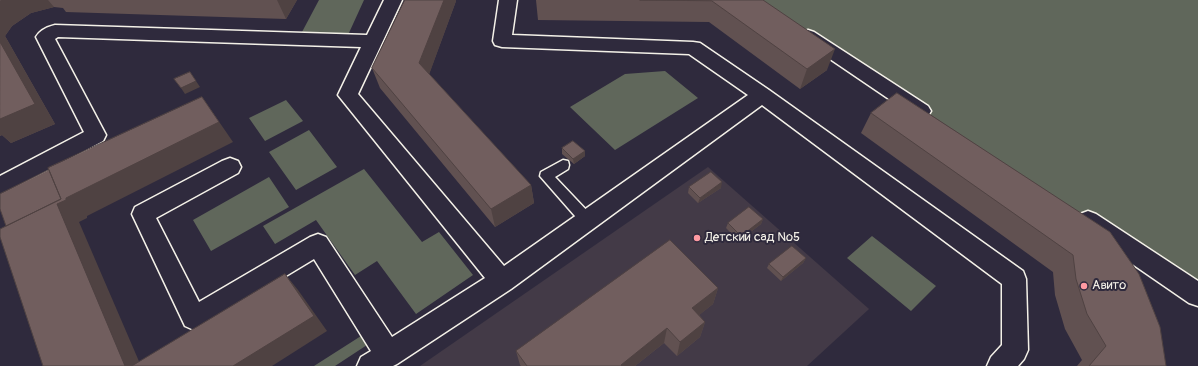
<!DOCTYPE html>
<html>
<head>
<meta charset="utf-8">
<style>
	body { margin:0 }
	canvas { display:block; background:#2f2a3d }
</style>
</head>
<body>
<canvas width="1198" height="366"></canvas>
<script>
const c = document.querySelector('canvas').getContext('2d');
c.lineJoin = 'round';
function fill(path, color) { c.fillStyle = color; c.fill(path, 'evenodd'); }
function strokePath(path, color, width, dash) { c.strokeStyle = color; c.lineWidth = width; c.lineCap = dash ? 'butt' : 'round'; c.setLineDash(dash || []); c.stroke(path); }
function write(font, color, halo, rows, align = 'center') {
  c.font = font + ' Pangolin,sans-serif'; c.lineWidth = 4; c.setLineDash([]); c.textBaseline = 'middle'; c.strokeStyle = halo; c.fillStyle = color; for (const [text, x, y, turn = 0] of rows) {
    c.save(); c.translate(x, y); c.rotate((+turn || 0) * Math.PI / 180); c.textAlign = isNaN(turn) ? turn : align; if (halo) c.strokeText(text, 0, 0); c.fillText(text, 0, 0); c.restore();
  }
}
const built = new Path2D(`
	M 708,167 L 869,309 L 807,366 L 420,366 Z`);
const green = new Path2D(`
	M 319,0 L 364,0 L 348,35 L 302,32 Z
	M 757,0 L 1198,0 L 1198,292 Z
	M 665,71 L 698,98 L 615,150 L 570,107 L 625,74 Z
	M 286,100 L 303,121 L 265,141 L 249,118 Z
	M 309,130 L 337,167 L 296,190 L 269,152 Z
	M 364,169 L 422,242 L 439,232 L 473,275 L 416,314 L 377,261 L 355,275 L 316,220 L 275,244 L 263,226 Z
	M 269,177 L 289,207 L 211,251 L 193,220 Z
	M 872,236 L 936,286 L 911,311 L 847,258 Z
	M 361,336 L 367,345 L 335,366 L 314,366 Z`);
const lane = new Path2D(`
	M 563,160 L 568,161 L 569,165 L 568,169 L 555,177 L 592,216 L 594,220 L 592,224 L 587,226 L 582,224 L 540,176 L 541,172 Z`);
const street = new Path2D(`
	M 384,0 L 402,0 L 358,94 L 504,266 L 748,95 L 689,54 L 502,47 L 495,45 L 493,41 L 499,0 L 517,0 L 512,35 L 693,42 L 700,43 L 769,90 L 1023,271 L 1026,279 L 1028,350 L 1024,359 L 1018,366 L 987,366 L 991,357 L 1002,345 L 1002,284 L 762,105 L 511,289 L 397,364 L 393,366 L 357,366 L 361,357 L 371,351 L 314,259 L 203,326 L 194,330 L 185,326 L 132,214 L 135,207 L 222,161 L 230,158 L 238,161 L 241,167 L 238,173 L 156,218 L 199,302 L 310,237 L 318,234 L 326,237 L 392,337 L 485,278 L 338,95 L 361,47 L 58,37 L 55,39 L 106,135 L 103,141 L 0,195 L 0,176 L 84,132 L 36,37 C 40,30 47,27 55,25 L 367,35 Z
	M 808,30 L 814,32 L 928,106 L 931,111 L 928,116 L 921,119 L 914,116 L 802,40 L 799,36 L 802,32 Z
	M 1088,211 L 1096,214 L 1198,281 L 1198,306 L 1189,303 L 1080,228 L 1077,221 L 1080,214 Z`);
const wall = new Path2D(`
	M 0,0 L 297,0 L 286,19 L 66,12 L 63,8 L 54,7 L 31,13 L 12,26 L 5,36 L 55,124 L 11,143 L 2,135 L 0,136 Z
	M 405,0 L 456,0 L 456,1 L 429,74 L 531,185 L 534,203 L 495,227 L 380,88 L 372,68 Z
	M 536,0 L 763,0 L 827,70 L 800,89 L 709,22 L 538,20 Z
	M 871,113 L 1110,232 L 1166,366 L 1077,366 L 1082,360 L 1065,329 L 1055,295 L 1053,272 L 861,133 Z
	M 562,148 L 585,156 L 574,164 L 562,154 Z
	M 689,187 L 721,188 L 698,203 L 688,193 Z
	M 763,219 L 761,224 L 739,241 L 726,228 L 728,223 Z
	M 806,258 L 803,263 L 781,281 L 767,268 L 769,264 Z
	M 718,288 L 713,304 L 699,315 L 705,322 L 700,337 L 677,356 L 664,343 L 635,366 L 521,366 L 520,365 L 516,351 Z`);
const shadedWall = new Path2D(`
	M 1,0 L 48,0 L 54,7 L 31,13 L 12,26 L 5,36 L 55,124 L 11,143 L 2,135 L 0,136 L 0,1 Z
	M 277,0 L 297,0 L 286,19 Z
	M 444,0 L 456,0 L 456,1 L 426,83 L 419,63 Z
	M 835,49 L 827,70 L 800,89 L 807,69 Z
	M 196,81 L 200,87 L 185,94 L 181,88 Z
	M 202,97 L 233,142 L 87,216 L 87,218 L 79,222 L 141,366 L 125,366 L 57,204 L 51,169 Z
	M 585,151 L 585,156 L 574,164 L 573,159 Z
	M 722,182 L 721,188 L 698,203 L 700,198 Z
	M 531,185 L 534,203 L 495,227 L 491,209 Z
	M 763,219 L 761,224 L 739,241 L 741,236 Z
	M 806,258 L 803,263 L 781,281 L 783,277 Z
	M 285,274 L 298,290 L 327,331 L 272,366 L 233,366 Z
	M 718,288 L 713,304 L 688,324 L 692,308 Z
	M 705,322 L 700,337 L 677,356 L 680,342 Z
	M 667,328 L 664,343 L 635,366 L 621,366 L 621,365 Z`);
const building = new Path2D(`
	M 405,0 L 444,0 L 419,63 L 531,185 L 491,209 L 372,68 Z
	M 640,0 L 763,0 L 835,49 L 807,69 L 712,1 Z
	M 0,42 L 35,104 L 0,119 Z
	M 190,72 L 196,81 L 181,88 L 174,79 Z
	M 897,93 L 1110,232 L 1139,274 L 1160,327 L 1166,366 L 1089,366 L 1106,346 L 1087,314 L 1076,279 L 1073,255 L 871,113 Z
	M 202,97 L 219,122 L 66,198 L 66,200 L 57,204 L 125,366 L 43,366 L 0,237 L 0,229 L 61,199 L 48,168 Z
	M 573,141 L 585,151 L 573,159 L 562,148 Z
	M 49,170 L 61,199 L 6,226 L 0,209 L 0,194 Z
	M 711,172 L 722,182 L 700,198 L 689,187 Z
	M 749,207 L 763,219 L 741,236 L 728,223 Z
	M 670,240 L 718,288 L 692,308 L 705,322 L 680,342 L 667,328 L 621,365 L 622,366 L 527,366 L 516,351 Z
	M 792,246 L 806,258 L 783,277 L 769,264 Z
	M 285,274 L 314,316 L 233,366 L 132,366 Z`);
const markers = [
	[697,238,4,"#ff9aa2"],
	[1084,286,4,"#ff9aa2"]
];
const poiNames = [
	["Детский сад №5",705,238],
	["Авито",1092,286]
];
fill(built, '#433a47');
fill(green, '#60675b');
strokePath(lane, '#f4f1e8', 3);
strokePath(street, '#f4f1e8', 3);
fill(lane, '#2f2a3d');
fill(street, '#2f2a3d');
fill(wall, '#615151');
fill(shadedWall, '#4f4242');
fill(building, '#715e5e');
strokePath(building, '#4f4242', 1);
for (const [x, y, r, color] of markers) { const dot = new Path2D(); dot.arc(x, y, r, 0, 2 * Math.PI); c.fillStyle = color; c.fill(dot); strokePath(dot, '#2f2a3d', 1.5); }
write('13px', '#f4f1e8', '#2f2a3d', poiNames, 'left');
</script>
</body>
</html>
